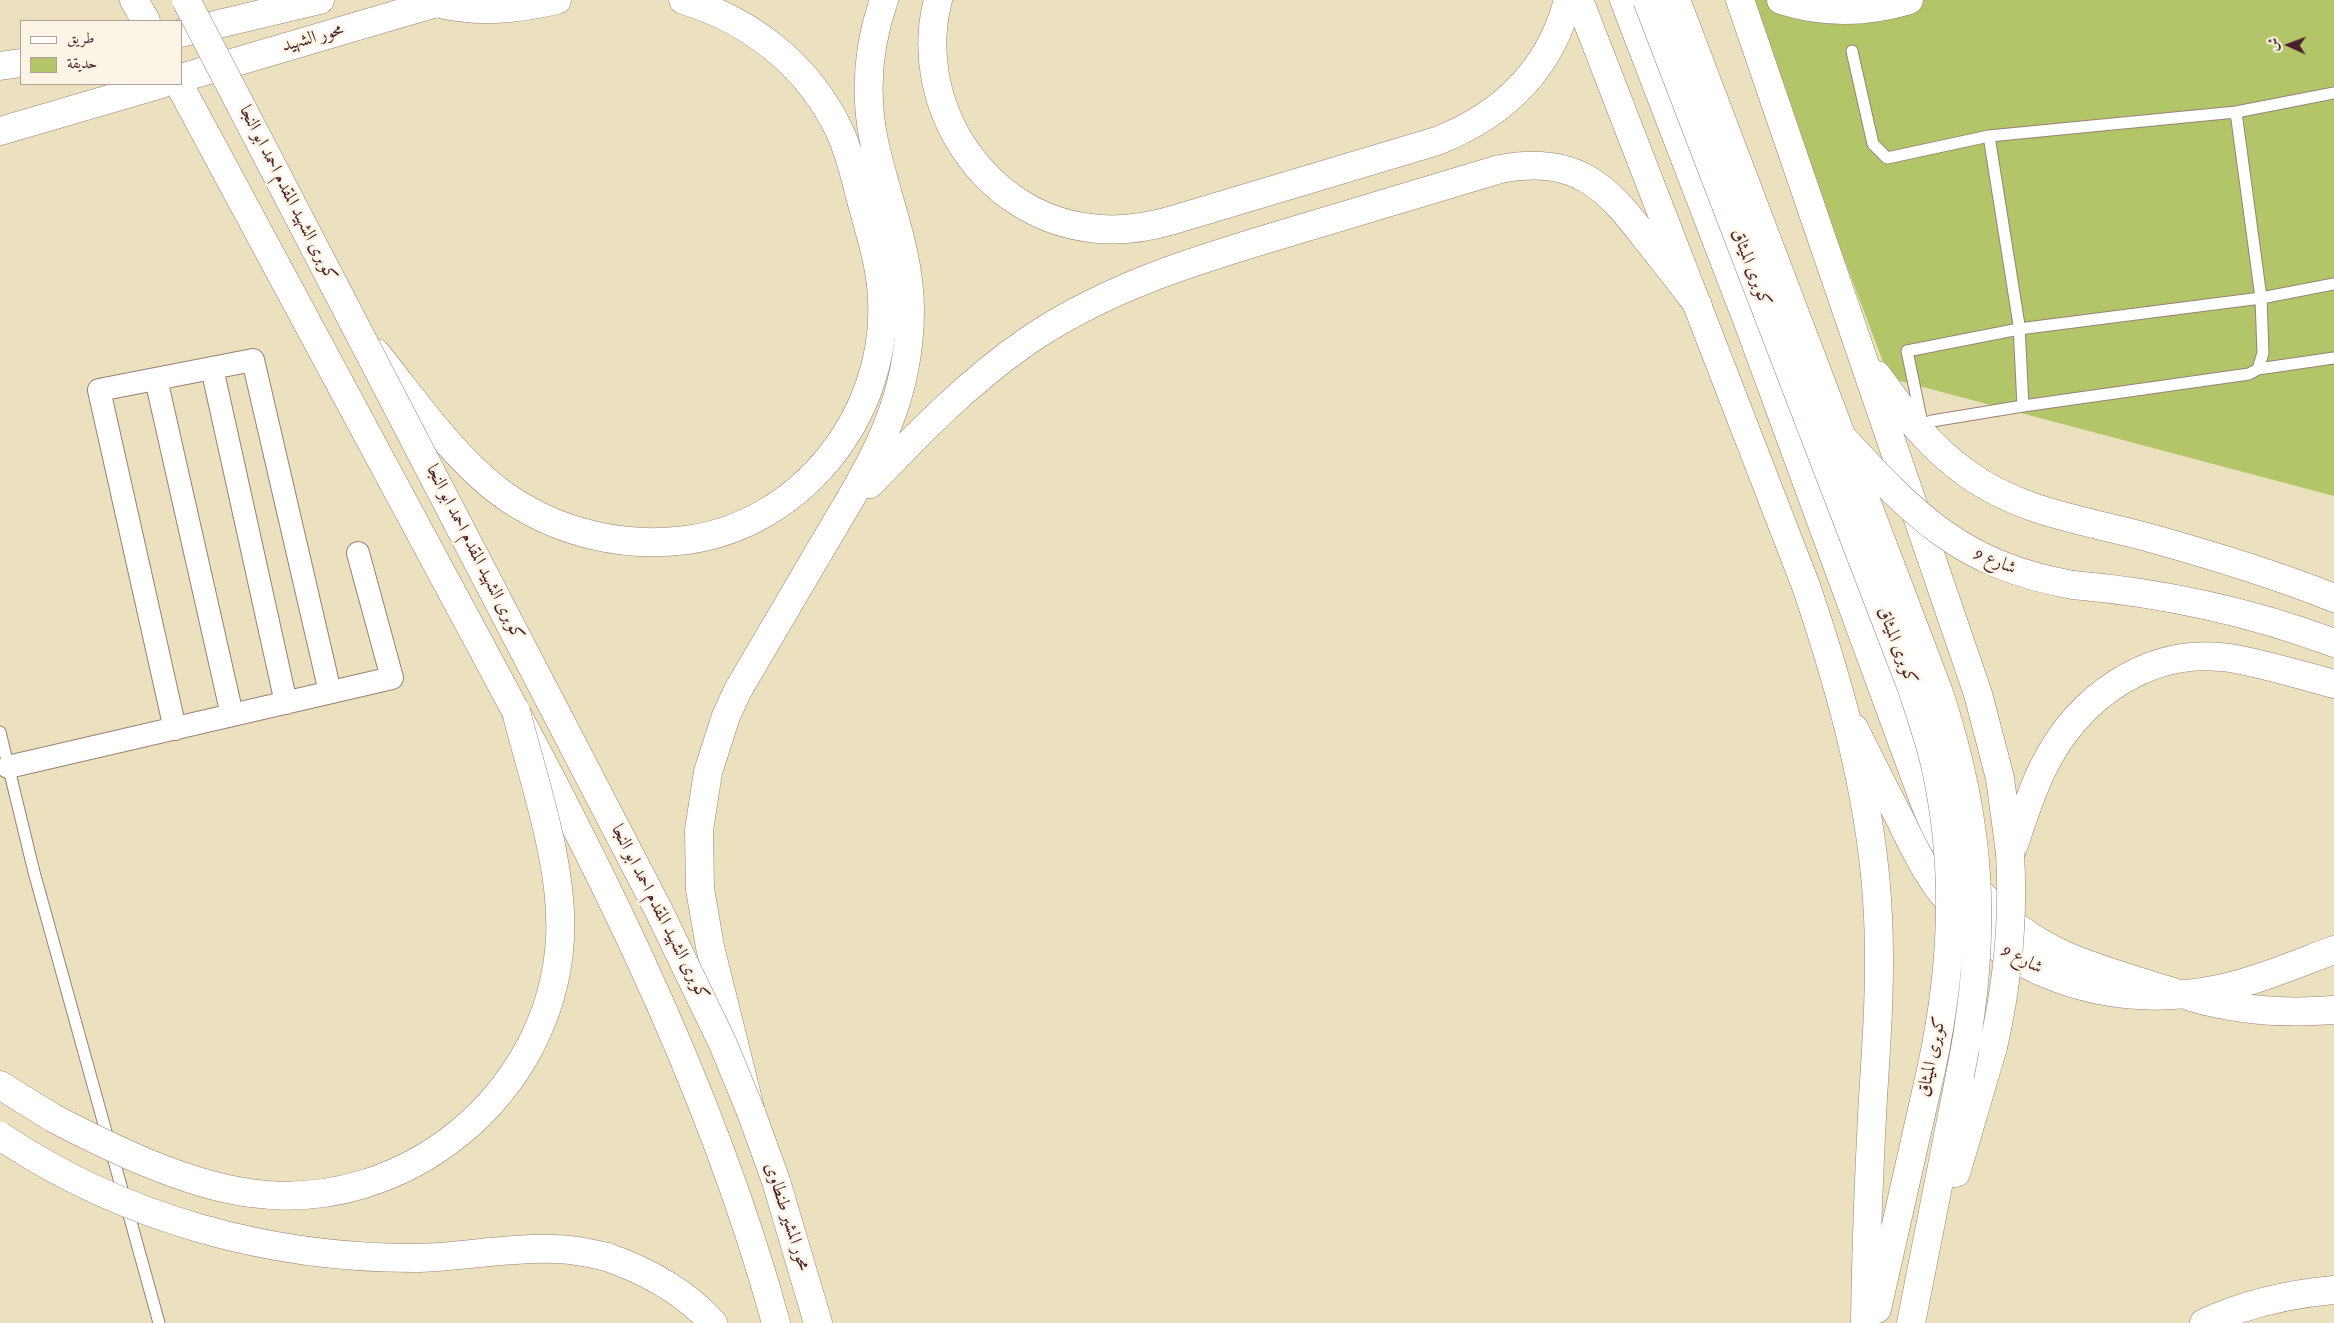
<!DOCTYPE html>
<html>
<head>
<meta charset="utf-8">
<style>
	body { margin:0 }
	#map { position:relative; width:2334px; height:1323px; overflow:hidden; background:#ebe1bf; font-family:"IM FELL English",Amiri,serif }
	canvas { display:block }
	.legend { position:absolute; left:20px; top:20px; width:162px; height:65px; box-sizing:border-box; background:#fcf5e5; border:1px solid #b59f9b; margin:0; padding:6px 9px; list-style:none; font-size:15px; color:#4a1f2b }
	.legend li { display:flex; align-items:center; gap:10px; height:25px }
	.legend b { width:25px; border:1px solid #b59f9b }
	.north { position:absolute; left:2264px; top:20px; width:50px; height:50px; -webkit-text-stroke:4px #fcf5e5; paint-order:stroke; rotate:272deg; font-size:14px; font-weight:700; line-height:20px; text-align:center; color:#4a1f2b }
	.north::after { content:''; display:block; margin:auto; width:18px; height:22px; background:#4a1f2b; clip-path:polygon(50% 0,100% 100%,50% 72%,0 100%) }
</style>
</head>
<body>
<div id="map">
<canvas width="2334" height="1323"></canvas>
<ul class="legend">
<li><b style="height:6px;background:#fff"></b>طريق</li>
<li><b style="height:14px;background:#b2c568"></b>حديقة</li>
</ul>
<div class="north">ش</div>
</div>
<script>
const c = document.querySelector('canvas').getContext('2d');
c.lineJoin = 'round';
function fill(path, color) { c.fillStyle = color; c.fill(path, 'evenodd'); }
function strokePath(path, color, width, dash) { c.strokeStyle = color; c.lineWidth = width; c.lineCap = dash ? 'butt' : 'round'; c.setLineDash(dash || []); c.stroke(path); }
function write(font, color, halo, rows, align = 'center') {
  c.font = font + ' "IM FELL English",Amiri,serif'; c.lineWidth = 5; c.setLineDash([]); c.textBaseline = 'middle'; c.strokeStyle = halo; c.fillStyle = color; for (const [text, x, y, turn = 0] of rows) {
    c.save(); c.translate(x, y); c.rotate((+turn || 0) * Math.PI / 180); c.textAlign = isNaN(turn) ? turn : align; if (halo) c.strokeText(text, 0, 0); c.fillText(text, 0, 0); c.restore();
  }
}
const green = new Path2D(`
	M 1747,0 L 2334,0 L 2334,496 L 1889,378 Z`);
const lane = new Path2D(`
	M 1852,51 L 1873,144 L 1887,158 L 1989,136 L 2019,325 L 2023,406 L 1932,421 L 1916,427
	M 2236,112 L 2334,93
	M 2258,369 L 2334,358
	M 2023,406 L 2249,374 L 2258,369 L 2263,353 L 2261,298 L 2334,284
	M 1922,423 L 1907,351 L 2019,329 L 2261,298 L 2236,112 L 1989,136
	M 0,732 L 34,872 L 159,1323`);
const street = new Path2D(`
	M 212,368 L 286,703
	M 156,379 L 232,715
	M 175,729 L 99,390 L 253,360 L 330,692
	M 8,767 L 392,678 L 358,553`);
const secondary = new Path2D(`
	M 2073,585 C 2164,593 2249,611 2334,643
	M 1854,728 C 1869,758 1884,789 1900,819 C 1911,842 1922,865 1937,886 C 2002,977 2111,1011 2219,989 C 2259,980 2296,964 2334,950
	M 2191,997 C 2239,1011 2285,1014 2334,1010
	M 2204,1323 C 2245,1304 2289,1294 2334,1290`);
const primary = new Path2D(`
	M 938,0 C 911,103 983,215 1090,228 C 1119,232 1146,228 1173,220 L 1437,141 C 1503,115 1550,70 1568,0
	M 1579,0 L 1806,586 C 1842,692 1873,804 1878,916 C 1881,977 1877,1037 1873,1097 C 1869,1172 1866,1248 1865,1323
	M 1624,0 L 1749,325 L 1924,801 C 1950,868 1998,925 2064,955 C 2101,971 2141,982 2180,994
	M 1740,0 L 1978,694 L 2000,778 L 2010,853
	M 1781,0 C 1824,14 1866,13 1909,0
	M 181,33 L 320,0
	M 0,66 L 21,63
	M 181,78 L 446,0
	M 0,131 L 161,84
	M 1877,375 C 1906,415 1928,446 1969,475 C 2021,512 2083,520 2143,536 C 2208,554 2272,573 2334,598
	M 2012,850 C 2022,822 2030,794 2043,768 C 2078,697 2149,646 2230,658 C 2265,664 2300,675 2334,684
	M 1956,1173 L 1993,1047
	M 1877,1309 L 1931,1070
	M 1911,1323 L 1960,1075`);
const highway = new Path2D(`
	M 134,0 L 146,21
	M 435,3 C 477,13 514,10 557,0
	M 179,84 C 273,259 367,434 461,609 C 585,839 707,1070 776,1323
	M 376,353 C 415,401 459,466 511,500 C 563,534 625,548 687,540 C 802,524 888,415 882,299 C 881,267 871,237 863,207 C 856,182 851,156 840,132 C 809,66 752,21 683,0
	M 870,484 C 920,432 969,381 1029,340 C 1109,286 1199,259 1290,232 C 1360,211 1430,190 1500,169 C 1575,155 1606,185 1648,241 C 1665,262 1681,283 1698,305
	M 0,1085 L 53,1118
	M 607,1257 C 647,1271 684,1291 713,1323
	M 818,1323 L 776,1181 L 751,1112 L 710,947 L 700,889 L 699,830 L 708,772 L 726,716 L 738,690 C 767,640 797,590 826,540 C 872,463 910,403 910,310 C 910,251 886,198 874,141 C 864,93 868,46 884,0`);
const secondaryBridge = new Path2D(`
	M 1841,436 C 1916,517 1961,565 2073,585`);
const primaryBridge = new Path2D(`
	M 1647,0 L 1911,686 C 1920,713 1930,741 1936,769 C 1958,870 1953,970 1931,1070
	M 1676,0 L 1939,693 C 1983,826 1988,938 1960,1075
	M 1993,1047 C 2008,982 2014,920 2010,853`);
const highwayBridge = new Path2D(`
	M 186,0 L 659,911 L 723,1044 L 751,1112
	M 53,1118 C 111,1148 184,1184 250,1193 C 404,1215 551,1095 560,939 C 564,865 534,783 516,711
	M 0,1136 C 124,1219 271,1259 419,1258 C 464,1257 509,1247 555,1249 C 572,1249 590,1253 607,1257`);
const streetNames = [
	["محور الشهيد",313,39,-16],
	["كوبرى الشهيد المقدم احمد ابو النجا",287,194,63],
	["كوبرى الميثاق",1750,268,69],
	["كوبرى الشهيد المقدم احمد ابو النجا",474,553,63],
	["شارع 9",1995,562,24],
	["كوبرى الميثاق",1896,646,69],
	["كوبرى الشهيد المقدم احمد ابو النجا",659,913,63],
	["شارع 9",2022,960,29],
	["كوبرى الميثاق",1933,1057,-78],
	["محور المشير طنطاوى",786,1217,72]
];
fill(green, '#b2c568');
strokePath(lane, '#9a8075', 13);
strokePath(street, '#9a8075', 24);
strokePath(secondary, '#9a8075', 29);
strokePath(primary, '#9a8075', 29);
strokePath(highway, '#9a8075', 29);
strokePath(lane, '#fff', 11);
strokePath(street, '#fff', 22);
strokePath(secondary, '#fff', 28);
strokePath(primary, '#fff', 28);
strokePath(highway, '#fff', 28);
strokePath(secondaryBridge, '#9a8075', 29, []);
strokePath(primaryBridge, '#9a8075', 29, []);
strokePath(highwayBridge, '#9a8075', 29, []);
strokePath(secondaryBridge, '#fff', 28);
strokePath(primaryBridge, '#fff', 28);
strokePath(highwayBridge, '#fff', 28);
write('18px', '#4a1f2b', '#fcf5e5', streetNames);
</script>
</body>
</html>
